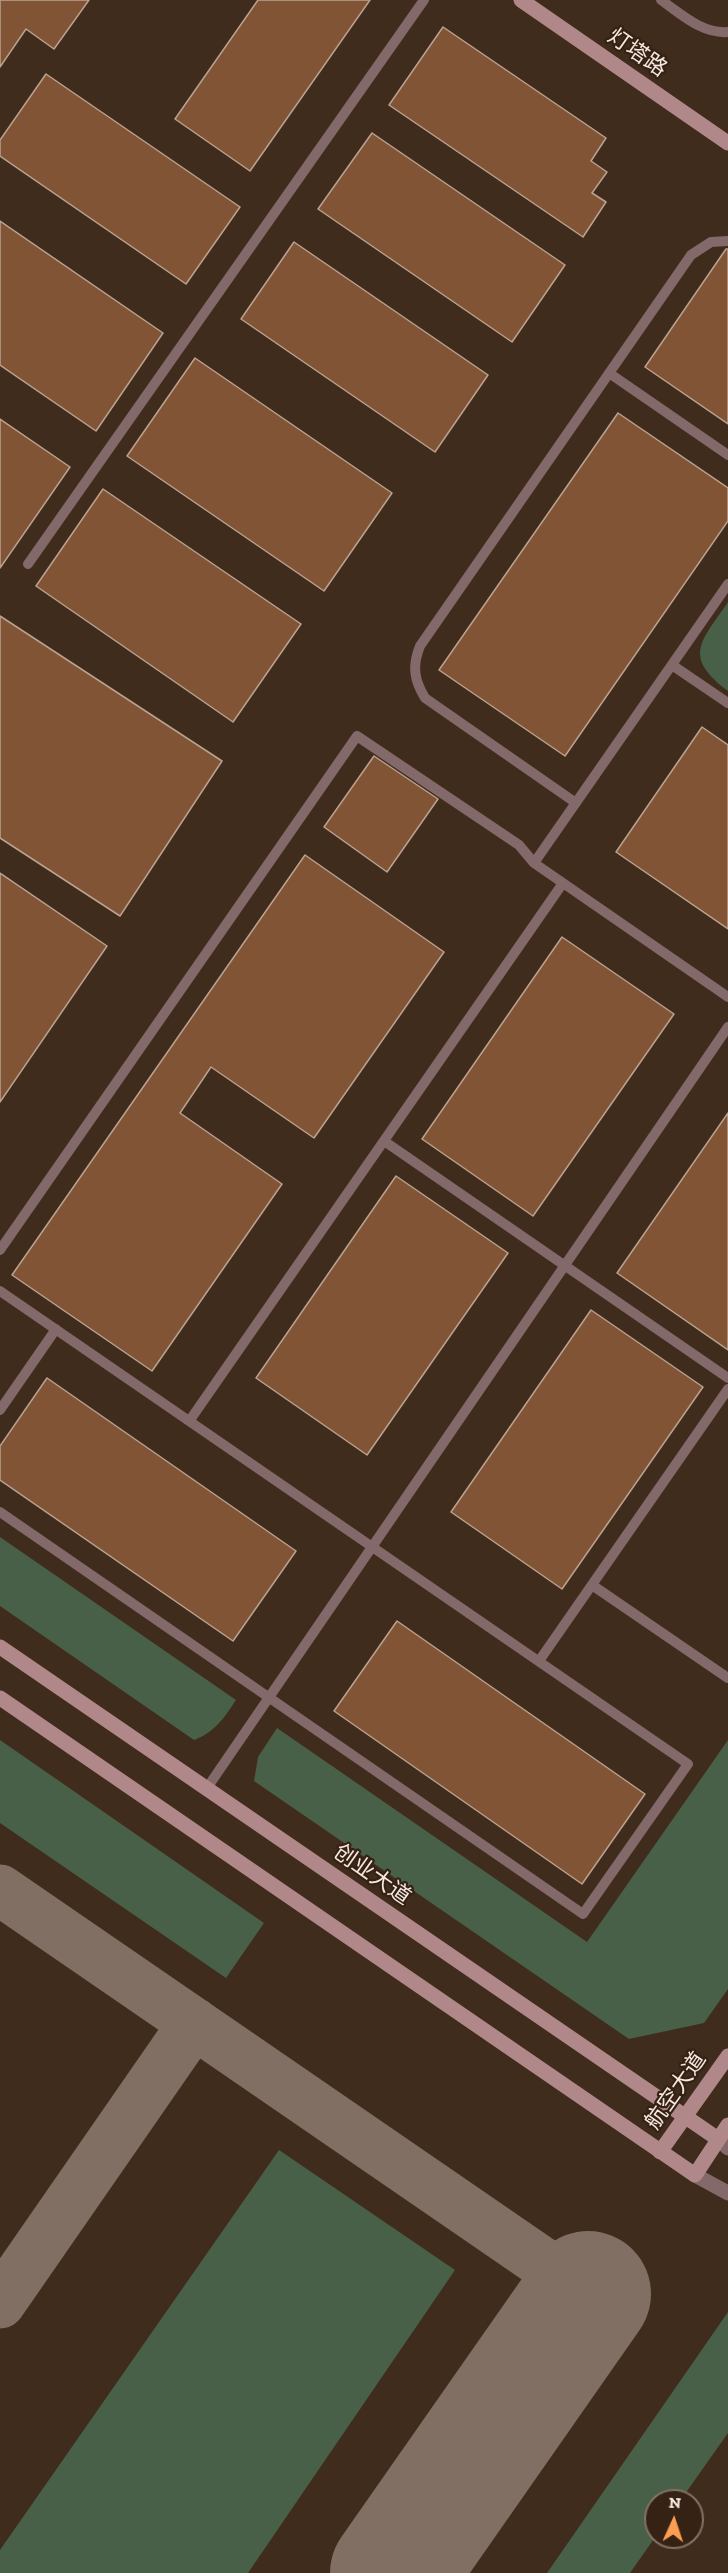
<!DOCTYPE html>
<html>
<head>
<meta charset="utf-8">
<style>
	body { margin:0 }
	#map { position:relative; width:728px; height:2573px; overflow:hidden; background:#402c1d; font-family:"Zilla Slab",serif }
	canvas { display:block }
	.north { position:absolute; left:644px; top:2489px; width:60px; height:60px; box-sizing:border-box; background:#352214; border:2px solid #827266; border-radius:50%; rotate:3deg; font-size:16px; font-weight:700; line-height:24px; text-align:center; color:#f6e9e0 }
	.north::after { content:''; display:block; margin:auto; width:21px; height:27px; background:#fb9e51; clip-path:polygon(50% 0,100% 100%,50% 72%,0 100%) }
</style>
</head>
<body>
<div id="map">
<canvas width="728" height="2573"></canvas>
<div class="north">N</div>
</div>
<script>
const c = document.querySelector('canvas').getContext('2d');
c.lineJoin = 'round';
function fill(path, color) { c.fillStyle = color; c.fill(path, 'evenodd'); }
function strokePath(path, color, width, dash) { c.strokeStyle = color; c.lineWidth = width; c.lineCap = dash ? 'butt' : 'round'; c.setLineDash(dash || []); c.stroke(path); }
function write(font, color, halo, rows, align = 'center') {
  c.font = font + ' "Zilla Slab","Noto Sans SC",serif'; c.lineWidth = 4.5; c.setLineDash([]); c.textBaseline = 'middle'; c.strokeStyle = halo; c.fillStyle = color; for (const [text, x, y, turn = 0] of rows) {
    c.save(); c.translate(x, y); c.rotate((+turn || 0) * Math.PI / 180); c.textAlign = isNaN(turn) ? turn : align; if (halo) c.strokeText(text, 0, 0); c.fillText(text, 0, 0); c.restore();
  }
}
const green = new Path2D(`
	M 728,602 L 728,691 C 682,656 701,642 728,602 Z
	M 0,1537 L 236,1700 C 224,1718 215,1732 194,1740 L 0,1606 Z
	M 277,1728 L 587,1942 L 728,1740 L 728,1989 L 704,2023 L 629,2039 L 254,1781 L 258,1757 Z
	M 0,1740 L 264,1923 L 226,1978 L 0,1823 Z
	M 279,2150 L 455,2270 L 248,2573 L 0,2573 L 0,2550 Z
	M 728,2312 L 728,2433 L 680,2501 L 656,2501 L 656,2536 L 630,2573 L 547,2573 Z`);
const taxiway = new Path2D(`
	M 0,1890 L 588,2294
	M 0,2303 L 194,2023`);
const runway = new Path2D(`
	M 393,2573 L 588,2294`);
const building = new Path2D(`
	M 0,0 L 89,0 L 54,49 L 26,29 L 0,67 Z
	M 258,0 L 370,0 L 250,171 L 175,119 Z
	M 443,27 L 606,138 L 591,161 L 607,172 L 592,193 L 606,202 L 583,237 L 389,105 Z
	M 46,74 L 240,207 L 186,284 L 0,156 L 0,140 Z
	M 372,133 L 565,265 L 512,342 L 318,209 Z
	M 0,221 L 163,333 L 96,431 L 0,365 Z
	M 294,242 L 488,375 L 435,452 L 241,319 Z
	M 726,249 L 728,249 L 728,424 L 645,367 Z
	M 195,358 L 392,493 L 324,591 L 127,456 Z
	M 618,413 L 728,488 L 728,521 L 565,756 L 439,670 Z
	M 0,419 L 70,467 L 0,568 Z
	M 103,489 L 301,624 L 233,722 L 36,586 Z
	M 0,616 L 222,761 L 120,916 L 0,838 Z
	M 702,727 L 728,745 L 728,929 L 616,852 Z
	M 374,756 L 438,799 L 387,872 L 324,827 Z
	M 305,855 L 444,952 L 314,1138 L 211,1067 L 180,1113 L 282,1184 L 152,1371 L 12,1275 Z
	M 0,873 L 107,946 L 0,1102 Z
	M 562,937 L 674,1014 L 533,1216 L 422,1139 Z
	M 728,1113 L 728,1350 L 617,1273 Z
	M 396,1176 L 508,1253 L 367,1455 L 256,1378 Z
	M 591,1310 L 703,1387 L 562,1589 L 451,1512 Z
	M 47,1378 L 296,1551 L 233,1641 L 0,1480 L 0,1446 Z
	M 397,1621 L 645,1794 L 582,1884 L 334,1711 Z`);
const service = new Path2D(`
	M 661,0 C 681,14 702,34 728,32
	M 609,373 L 728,455
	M 28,564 L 424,0
	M 728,584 L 534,863 L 728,997
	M 672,665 L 728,703
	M 576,803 L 425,698 C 414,680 412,666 420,646 L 691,255 L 711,242 L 728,241
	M 384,1141 L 728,1378
	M 0,1250 L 357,736 L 519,845 L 534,863
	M 0,1291 L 688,1764 L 583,1914 L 0,1512
	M 0,1410 L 56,1329
	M 190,1420 L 563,883
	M 592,1585 L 728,1678
	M 539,1661 L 728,1389
	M 207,1788 L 728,1027`);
const tertiary = new Path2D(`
	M 718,2139 L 728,2148
	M 695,2175 L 728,2193`);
const secondary = new Path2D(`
	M 521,0 L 728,143
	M 0,1647 L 718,2139
	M 0,1698 L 695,2175 L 728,2125
	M 660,2152 L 728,2056`);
const streetNames = [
	["灯塔路",637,53,35],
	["创业大道",372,1875,35],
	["航空大道",676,2091,-55]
];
fill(green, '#485f48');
strokePath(taxiway, '#806f62', 51);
strokePath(runway, '#806f62', 126);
fill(building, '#805434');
strokePath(building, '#bba291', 1.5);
strokePath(service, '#83696a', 10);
strokePath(tertiary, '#83696a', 15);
strokePath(secondary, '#b1888a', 15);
write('22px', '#f6e9e0', '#352214', streetNames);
</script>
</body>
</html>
